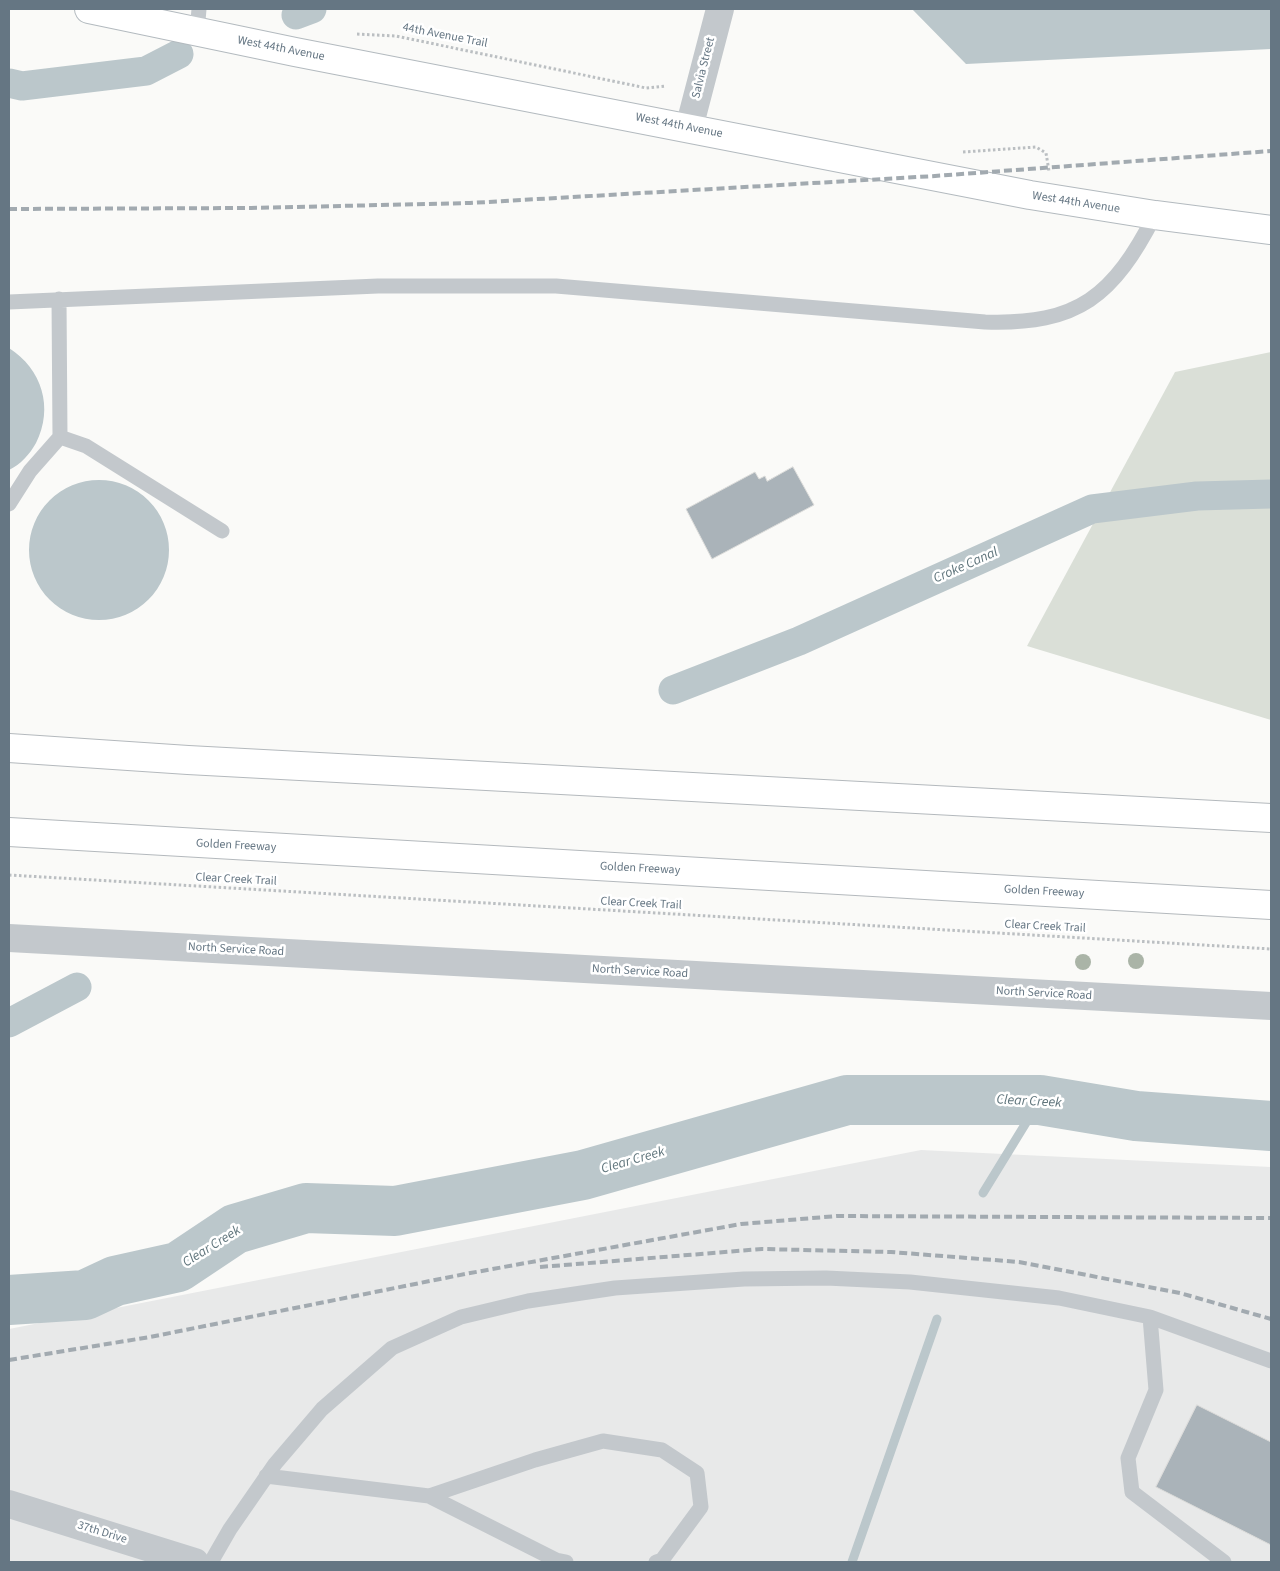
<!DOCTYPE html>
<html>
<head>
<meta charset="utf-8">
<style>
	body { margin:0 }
	#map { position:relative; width:1280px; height:1571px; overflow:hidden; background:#fafaf8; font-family:"Source Sans 3",sans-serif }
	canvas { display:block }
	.frame { position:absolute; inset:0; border:10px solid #657683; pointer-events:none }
</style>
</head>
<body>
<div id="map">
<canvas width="1280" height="1571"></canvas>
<div class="frame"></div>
</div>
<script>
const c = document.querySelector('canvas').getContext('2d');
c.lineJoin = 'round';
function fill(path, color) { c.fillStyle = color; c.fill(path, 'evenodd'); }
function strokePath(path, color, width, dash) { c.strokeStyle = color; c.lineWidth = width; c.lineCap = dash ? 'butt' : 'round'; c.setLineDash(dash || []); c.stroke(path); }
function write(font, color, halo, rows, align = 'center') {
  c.font = font + ' "Source Sans 3",sans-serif'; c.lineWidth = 5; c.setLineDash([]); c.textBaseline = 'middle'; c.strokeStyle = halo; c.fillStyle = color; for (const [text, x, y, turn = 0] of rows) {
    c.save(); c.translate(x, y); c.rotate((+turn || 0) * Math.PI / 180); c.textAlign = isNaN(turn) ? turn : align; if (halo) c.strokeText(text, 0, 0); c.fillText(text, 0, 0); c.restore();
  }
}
const built = new Path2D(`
	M 921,1150 L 1271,1167 L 1271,1562 L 9,1562 L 9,1329 Z`);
const green = new Path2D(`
	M 1271,352 L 1271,720 L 1027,646 L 1175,372 Z`);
const water = new Path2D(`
	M 912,9 L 1271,9 L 1271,49 L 966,64 Z
	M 9,348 C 42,369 54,408 36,443 C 30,454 20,465 9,470 Z
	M29 550a70 70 0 1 1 140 0a70 70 0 1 1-140 0Z`);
const stream = new Path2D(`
	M 983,1193 L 1040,1100
	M 852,1562 L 937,1319`);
const canal = new Path2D(`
	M 296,15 L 312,9
	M 9,83 L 22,86 L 146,71 L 179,54
	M 673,690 L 799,641 L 1092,509 L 1197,496 L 1271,494
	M 9,1023 L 77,987`);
const river = new Path2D(`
	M 9,1300 L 85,1295 L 115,1281 L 178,1267 L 235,1229 L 306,1208 L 395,1211 L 583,1175 L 847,1100 L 1040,1100 L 1136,1116 L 1271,1126`);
const building = new Path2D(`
	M 793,467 L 814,505 L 712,559 L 686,509 L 755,472 L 759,479 L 765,476 L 767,481 Z
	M 1197,1405 L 1271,1442 L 1271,1545 L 1156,1487 Z`);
const path = new Path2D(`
	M 357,34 L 396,36 L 646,88 L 666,86
	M 963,152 L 1036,147 L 1046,153 L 1049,171
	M 9,875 L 1271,949`);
const lane = new Path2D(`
	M 197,32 L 199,9
	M 9,302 L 378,286 L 556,286 L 985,322 C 1079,325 1113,296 1155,215
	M 60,437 L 86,446 L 222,531
	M 9,504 L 30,471 L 60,437 L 59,299
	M 1150,1317 L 1156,1390 L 1128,1458 L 1132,1492 L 1224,1562
	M 266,1476 L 429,1496 L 556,1560 L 566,1562
	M 429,1496 L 535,1460 L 603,1441 L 662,1450 L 697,1473 L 701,1507 L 662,1560 L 656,1562
	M 211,1562 L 230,1529 L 275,1464 L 322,1409 L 392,1348 L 461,1317 L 528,1301 L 615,1288 L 744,1279 L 826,1278 L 910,1282 L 1059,1298 L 1150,1317 L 1271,1361`);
const street = new Path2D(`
	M 689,128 L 720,9
	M 9,938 L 1271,1006
	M 9,1504 L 195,1562`);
const secondary = new Path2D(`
	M 89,9 L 295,52 L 1030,195 L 1155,215 L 1271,230`);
const highway = new Path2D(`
	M 9,748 L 188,760 L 1271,818
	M 9,832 L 1271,905`);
const rail = new Path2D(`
	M 9,209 L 251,208 L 470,203 L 935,176 L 1271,151
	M 540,1267 L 762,1249 L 891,1252 L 1019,1262 L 1180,1293 L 1271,1319
	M 9,1360 L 150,1337 L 465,1274 L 741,1224 L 837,1216 L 1271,1218`);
const trees = [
	[1136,961],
	[1083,962]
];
const streetNames = [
	["44th Avenue Trail",445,36,11],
	["West 44th Avenue",281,49,11],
	["Salvia Street",704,68,-76],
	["West 44th Avenue",679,126,11],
	["West 44th Avenue",1076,203,9],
	["Golden Freeway",236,846,3],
	["Golden Freeway",640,869,3],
	["Clear Creek Trail",236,880,3],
	["Golden Freeway",1044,892,3],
	["Clear Creek Trail",641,904,3],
	["Clear Creek Trail",1045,927,3],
	["North Service Road",236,950,3],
	["North Service Road",640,972,3],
	["North Service Road",1044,994,3],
	["37th Drive",102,1533,17]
];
const waterNames = [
	["Croke Canal",966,566,-24],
	["Clear Creek",1029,1102,3],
	["Clear Creek",633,1161,-16],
	["Clear Creek",212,1247,-32]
];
fill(built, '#e8e9e9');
fill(green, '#dadfd7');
fill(water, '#bbc7cb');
strokePath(stream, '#bbc7cb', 9);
strokePath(canal, '#bbc7cb', 29);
strokePath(river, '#bbc7cb', 50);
fill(building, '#aab3b9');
strokePath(building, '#dcdcda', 1);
strokePath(secondary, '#b3babf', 30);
strokePath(highway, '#b4b9bd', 30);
strokePath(path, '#bbbfc2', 3, [2.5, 2.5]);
strokePath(lane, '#c3c8cc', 15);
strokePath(street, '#c3c8cc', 28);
strokePath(secondary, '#fff', 28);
strokePath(highway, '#fff', 28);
strokePath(rail, '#a2aab0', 4, [8, 4]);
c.fillStyle = '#aab4a7';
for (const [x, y] of trees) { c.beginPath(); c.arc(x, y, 8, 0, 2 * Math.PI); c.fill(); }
write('12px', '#657683', '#fff', streetNames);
write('italic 14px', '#60757c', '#fff', waterNames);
</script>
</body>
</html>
